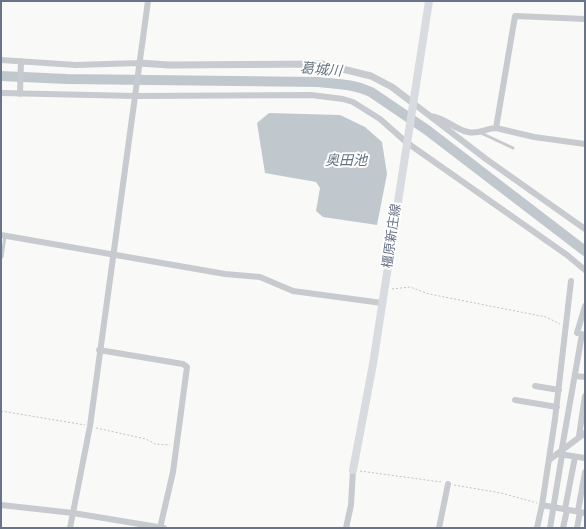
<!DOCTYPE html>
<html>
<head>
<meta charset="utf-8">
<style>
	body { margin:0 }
	#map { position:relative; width:586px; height:529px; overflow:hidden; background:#f9f9f7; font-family:"PT Sans",sans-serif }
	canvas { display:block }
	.frame { position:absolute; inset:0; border:2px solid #687488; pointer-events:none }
</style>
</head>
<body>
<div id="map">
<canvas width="586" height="529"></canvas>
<div class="frame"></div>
</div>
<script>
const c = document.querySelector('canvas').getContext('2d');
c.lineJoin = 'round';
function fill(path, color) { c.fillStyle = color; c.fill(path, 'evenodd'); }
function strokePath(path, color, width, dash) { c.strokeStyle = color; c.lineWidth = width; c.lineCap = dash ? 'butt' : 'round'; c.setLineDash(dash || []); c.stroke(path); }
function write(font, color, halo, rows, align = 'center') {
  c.font = font + ' "PT Sans","Noto Sans JP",sans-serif'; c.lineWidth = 4; c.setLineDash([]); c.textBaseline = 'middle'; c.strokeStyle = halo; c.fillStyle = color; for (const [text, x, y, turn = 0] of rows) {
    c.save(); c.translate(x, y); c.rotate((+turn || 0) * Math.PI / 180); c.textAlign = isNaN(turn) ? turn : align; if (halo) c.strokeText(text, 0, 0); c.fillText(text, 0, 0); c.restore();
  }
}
const water = new Path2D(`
	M 269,113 L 340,115 L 365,127 L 382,142 L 387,174 L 377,225 L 323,217 L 316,211 L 320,188 L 316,182 L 265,173 L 257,123 Z`);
const river = new Path2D(`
	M 1,76 L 67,79 L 318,82 C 337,84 354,84 371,92 L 427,130 L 585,251`);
const path = new Path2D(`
	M 392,289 L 410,287 L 429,294 L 546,317 L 560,324
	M 1,411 L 85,425
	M 96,428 L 146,439 L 155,444 L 170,445
	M 360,471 L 441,482
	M 454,485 L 501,493 L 537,503`);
const service = new Path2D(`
	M 481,133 L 513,148
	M 2,257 L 5,236`);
const minor = new Path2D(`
	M 1,60 L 76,65 L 139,63
	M 1,93 L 135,96 L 311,95 L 343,99 L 353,102 L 380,119 L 406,142 L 567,255 L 585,270
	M 20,94 L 21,61
	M 413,103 L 486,159 L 585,229
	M 430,116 C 447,118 453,129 468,132 C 479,135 486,128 496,128 L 534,137 L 585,144
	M 496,128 L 515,16 L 585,19
	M 1,235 L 225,274 L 260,277 L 293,291 L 382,303
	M 577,333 L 585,306
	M 99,350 L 183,364 L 187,367 L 173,472 L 160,528
	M 575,376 L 585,377
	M 535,386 L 559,390
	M 515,400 L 557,407
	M 579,436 L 585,396
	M 562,448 L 582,334
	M 559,454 L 585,458
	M 549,460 L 585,433
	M 1,505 L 73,513 L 164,528
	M 542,505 L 585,513
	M 565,509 L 575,457
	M 578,511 L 585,472
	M 70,528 L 90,426 L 148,1
	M 346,528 L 351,505 L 353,470
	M 439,528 L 448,484
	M 537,528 L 542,505 L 555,419 L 571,281
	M 550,528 L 562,455
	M 563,528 L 567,510
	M 577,528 L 580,512`);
const tertiary = new Path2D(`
	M 139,63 L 169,65 L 322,64 L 371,76 L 392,87 L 413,103`);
const secondary = new Path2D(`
	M 353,470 L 373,364 L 429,1`);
const streetNames = [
	["橿原新庄線",392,236,-82]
];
const waterNames = [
	["葛城川",321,70,5],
	["奥田池",346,161]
];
fill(water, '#c0c8ce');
strokePath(river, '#c0c8ce', 10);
strokePath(path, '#c1c2c5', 1, [2, 2]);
strokePath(service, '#c7cace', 3);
strokePath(minor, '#c7cace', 6);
strokePath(tertiary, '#c7cace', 7);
strokePath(secondary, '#d8dbe0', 8);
write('13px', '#687488', '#fff', streetNames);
write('italic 14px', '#647583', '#fff', waterNames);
</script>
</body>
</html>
